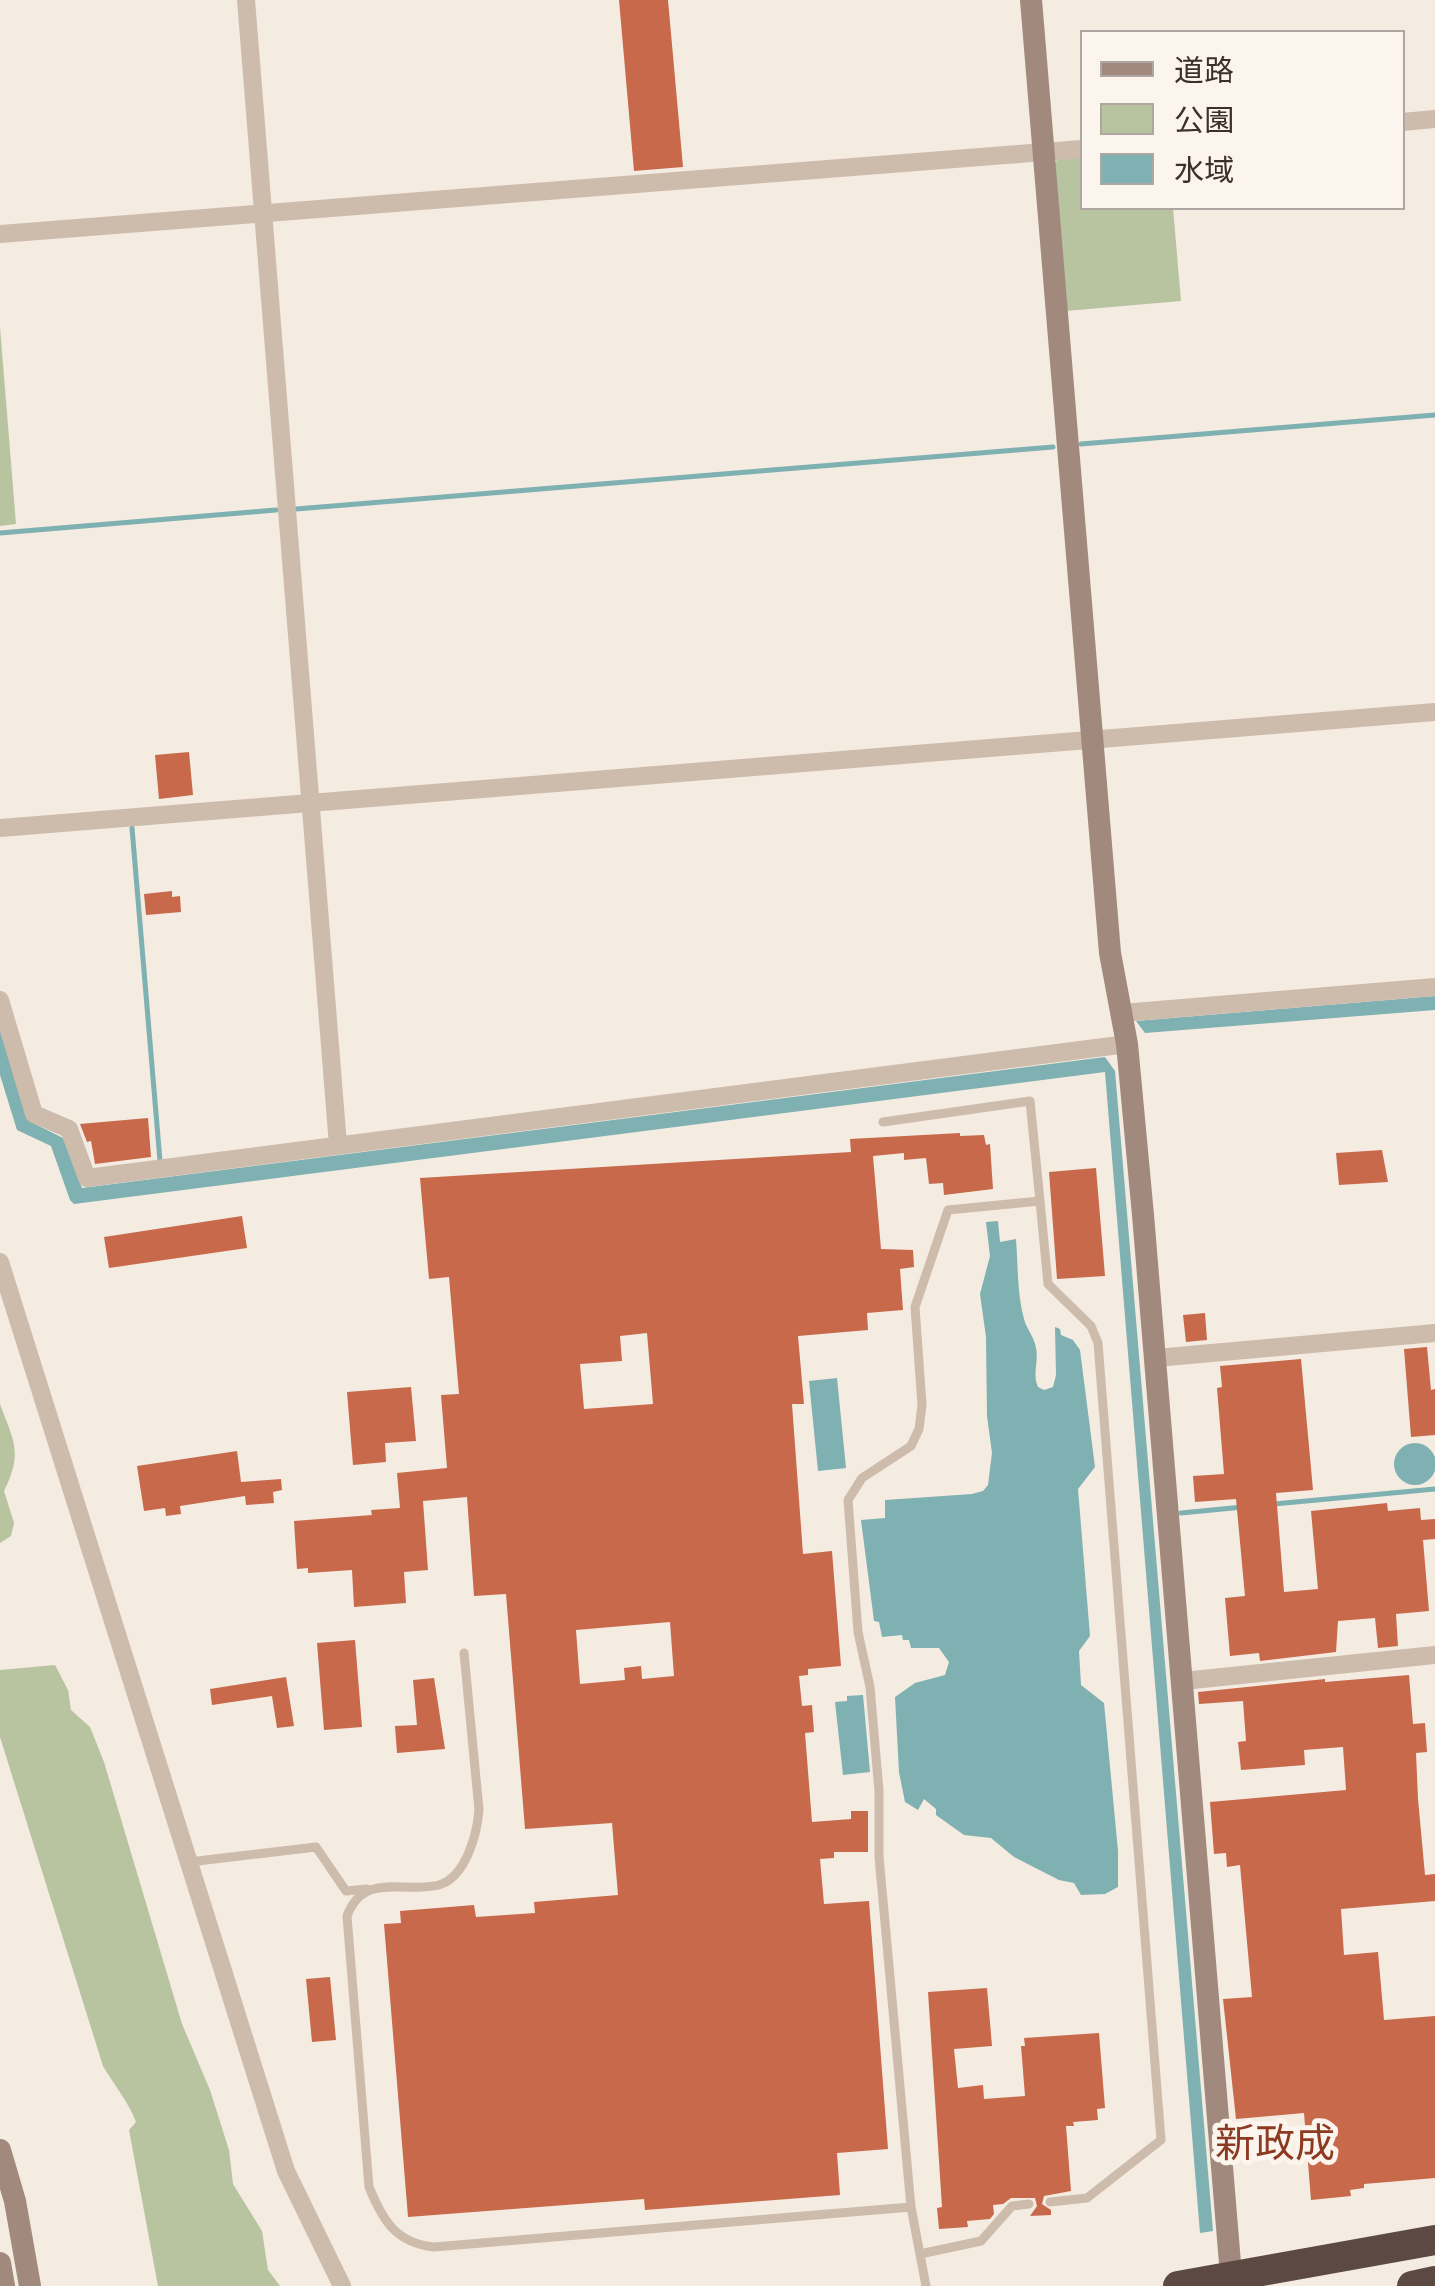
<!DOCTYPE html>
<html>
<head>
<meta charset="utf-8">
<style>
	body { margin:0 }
	#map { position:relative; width:1435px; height:2286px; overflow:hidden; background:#f4ebe1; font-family:"Source Sans 3","Noto Sans JP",sans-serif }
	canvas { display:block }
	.legend { position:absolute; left:1080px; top:30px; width:325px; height:180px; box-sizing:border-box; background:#fbf5ee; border:2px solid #aea6a0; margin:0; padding:12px 18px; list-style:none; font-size:30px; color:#3b302b }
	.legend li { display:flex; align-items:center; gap:20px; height:50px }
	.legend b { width:50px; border:2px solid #aea6a0 }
</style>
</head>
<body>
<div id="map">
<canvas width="1435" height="2286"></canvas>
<ul class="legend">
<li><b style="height:12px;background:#a18a7d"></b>道路</li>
<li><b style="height:28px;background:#b8c4a0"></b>公園</li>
<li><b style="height:28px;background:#7fb0b2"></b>水域</li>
</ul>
</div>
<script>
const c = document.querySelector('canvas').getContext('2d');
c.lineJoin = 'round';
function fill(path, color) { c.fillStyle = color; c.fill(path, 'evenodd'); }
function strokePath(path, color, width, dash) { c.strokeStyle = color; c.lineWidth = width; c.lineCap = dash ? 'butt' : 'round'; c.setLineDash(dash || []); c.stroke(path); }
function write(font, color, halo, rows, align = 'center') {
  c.font = font + ' "Source Sans 3","Noto Sans JP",sans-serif'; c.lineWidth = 10; c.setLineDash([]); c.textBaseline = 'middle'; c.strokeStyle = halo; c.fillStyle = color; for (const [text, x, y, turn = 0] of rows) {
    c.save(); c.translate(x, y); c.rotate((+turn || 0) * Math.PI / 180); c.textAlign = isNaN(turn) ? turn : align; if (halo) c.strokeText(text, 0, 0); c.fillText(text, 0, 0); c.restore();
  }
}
const green = new Path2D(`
	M 1082,154 L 1082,208 L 1173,208 L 1181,301 L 1066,311 L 1054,163 L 1061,156 Z
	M 0,327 L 16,524 L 0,526 Z
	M 0,1404 C 14,1442 23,1453 4,1491 L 14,1523 L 11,1536 L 0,1543 Z
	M 55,1665 L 68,1690 L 71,1710 L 90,1727 L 104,1762 L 182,2024 L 210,2090 L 229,2150 L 233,2184 L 262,2231 L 268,2270 L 280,2286 L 158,2286 L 129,2130 L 136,2122 C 128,2101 114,2085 103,2066 L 0,1737 L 0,1670 Z`);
const water = new Path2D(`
	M 1435,996 L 1435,1010 L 1145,1033 L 1136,1021 Z
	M 0,1026 L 29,1121 L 63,1138 L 82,1188 L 1105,1057 L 1115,1071 L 1213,2231 L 1200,2233 L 1105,1072 L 74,1204 L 70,1200 L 51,1146 L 17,1130 L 0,1075 Z
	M 998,1221 L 1000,1242 L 1016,1239 C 1018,1265 1017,1293 1024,1319 C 1027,1330 1034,1336 1036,1348 C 1039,1362 1032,1373 1038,1387 L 1044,1390 L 1053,1387 L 1056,1375 L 1055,1327 L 1060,1329 L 1061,1335 L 1073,1340 L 1080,1350 L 1095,1467 L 1078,1489 L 1090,1636 L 1079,1651 L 1081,1685 L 1104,1703 L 1118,1851 L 1118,1887 L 1105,1894 L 1081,1895 L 1074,1883 L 1059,1880 L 1014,1857 L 991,1838 L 964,1835 L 936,1815 L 936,1809 L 924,1799 L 918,1810 L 905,1802 L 899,1772 L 895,1697 L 915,1683 L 945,1675 L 949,1662 L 939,1648 L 911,1648 L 909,1640 L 903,1640 L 902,1635 L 882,1637 L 879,1622 L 874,1621 L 861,1520 L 885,1518 L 885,1500 L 972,1494 L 983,1491 L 988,1485 L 992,1453 L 987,1416 L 986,1337 L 980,1294 L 990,1256 L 986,1222 Z
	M 837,1378 L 846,1468 L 818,1471 L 809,1381 Z
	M1394 1464a21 21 0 1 1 42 0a21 21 0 1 1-42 0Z
	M 863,1695 L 870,1772 L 843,1775 L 835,1702 L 847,1701 L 847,1696 Z`);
const stream = new Path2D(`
	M 1081,444 L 1435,415
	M 296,509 L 1053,447
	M 0,533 L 276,510
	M 132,828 L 160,1161
	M 1274,1504 L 1435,1489
	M 1181,1513 L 1243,1507`);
const building = new Path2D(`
	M 619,0 L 668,0 L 683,167 L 634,171 Z
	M 189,752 L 193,795 L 159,799 L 155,755 Z
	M 172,891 L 172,897 L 180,896 L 181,912 L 146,915 L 144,894 Z
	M 148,1118 L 151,1157 L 95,1164 L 91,1141 L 87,1142 L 80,1124 Z
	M 960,1133 L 960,1136 L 984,1135 L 986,1145 L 990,1144 L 993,1189 L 944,1195 L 943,1183 L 929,1184 L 926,1158 L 904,1160 L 904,1153 L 873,1156 L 881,1249 L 913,1250 L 914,1267 L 900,1269 L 903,1310 L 867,1313 L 868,1330 L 798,1336 L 804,1404 L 792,1404 L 803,1554 L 832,1551 L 841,1666 L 808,1669 L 808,1675 L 799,1676 L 802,1706 L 812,1705 L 814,1732 L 805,1733 L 812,1822 L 851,1819 L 851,1811 L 868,1811 L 868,1852 L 834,1852 L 834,1858 L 820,1859 L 824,1904 L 869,1901 L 888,2149 L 837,2153 L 840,2195 L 645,2210 L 644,2199 L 408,2217 L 384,1924 L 401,1923 L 400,1911 L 474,1905 L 476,1917 L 535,1913 L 534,1902 L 618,1895 L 612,1823 L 525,1829 L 506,1594 L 474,1596 L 467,1497 L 423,1501 L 428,1570 L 404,1572 L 406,1603 L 354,1607 L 352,1570 L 308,1573 L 308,1568 L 297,1569 L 294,1521 L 372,1515 L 371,1510 L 400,1508 L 397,1473 L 447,1468 L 441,1395 L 459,1394 L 449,1277 L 429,1279 L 420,1178 L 851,1152 L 850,1139 ZM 647,1333 L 653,1404 L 584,1409 L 580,1364 L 622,1361 L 620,1336 ZM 670,1622 L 674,1676 L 642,1679 L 641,1666 L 624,1668 L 625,1680 L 580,1684 L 576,1630 Z
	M 1382,1150 L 1388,1182 L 1339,1185 L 1336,1153 Z
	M 1096,1168 L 1105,1276 L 1057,1279 L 1049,1172 Z
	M 242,1216 L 247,1248 L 109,1268 L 104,1237 Z
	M 1205,1313 L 1207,1340 L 1186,1342 L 1183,1315 Z
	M 1427,1347 L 1431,1390 L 1435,1389 L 1435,1435 L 1411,1437 L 1404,1349 Z
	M 1301,1359 L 1313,1490 L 1276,1493 L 1284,1592 L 1318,1589 L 1311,1511 L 1387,1503 L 1388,1511 L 1420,1508 L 1421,1520 L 1435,1519 L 1435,1539 L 1423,1540 L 1429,1611 L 1396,1614 L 1398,1646 L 1378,1648 L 1375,1618 L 1338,1621 L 1336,1652 L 1260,1661 L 1259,1653 L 1230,1656 L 1225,1598 L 1245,1596 L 1236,1499 L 1195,1502 L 1193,1476 L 1224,1474 L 1217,1388 L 1222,1387 L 1220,1366 Z
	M 411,1387 L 416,1441 L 385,1443 L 386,1462 L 353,1465 L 347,1392 Z
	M 237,1451 L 241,1482 L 281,1479 L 282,1490 L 273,1492 L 274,1503 L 246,1505 L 245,1496 L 180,1506 L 181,1514 L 166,1516 L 165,1508 L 144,1511 L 137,1466 Z
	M 355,1640 L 362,1727 L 324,1730 L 317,1643 Z
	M 1409,1675 L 1413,1724 L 1425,1723 L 1427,1752 L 1416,1753 L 1418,1799 L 1425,1875 L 1435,1874 L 1435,1901 L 1341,1909 L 1344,1955 L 1378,1952 L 1384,2020 L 1435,2016 L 1435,2178 L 1364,2184 L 1364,2188 L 1350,2190 L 1351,2196 L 1311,2200 L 1304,2113 L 1236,2119 L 1223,1999 L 1252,1997 L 1240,1865 L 1227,1867 L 1226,1853 L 1214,1854 L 1210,1802 L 1346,1790 L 1343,1747 L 1304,1750 L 1305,1765 L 1241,1770 L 1238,1742 L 1246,1741 L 1243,1701 L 1199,1704 L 1198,1692 L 1325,1679 L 1325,1682 Z
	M 286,1677 L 294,1726 L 277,1728 L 272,1696 L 212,1705 L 210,1689 Z
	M 434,1678 L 445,1749 L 397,1753 L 395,1726 L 417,1725 L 413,1680 Z
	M 330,1977 L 336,2040 L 312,2042 L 306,1979 Z
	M 987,1988 L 992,2046 L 954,2049 L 958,2088 L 983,2085 L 984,2099 L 1025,2096 L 1021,2046 L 1025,2046 L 1024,2038 L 1099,2033 L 1105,2108 L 1097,2109 L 1098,2120 L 1073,2122 L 1074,2126 L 1066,2126 L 1071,2191 L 1044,2196 L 1042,2204 L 1051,2210 L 1051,2215 L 1030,2216 L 1037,2206 L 1035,2198 L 1011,2198 L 1003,2204 L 993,2205 L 994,2214 L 990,2219 L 967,2221 L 968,2227 L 939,2229 L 937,2208 L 942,2207 L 928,1992 Z`);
const lane = new Path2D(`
	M 883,1122 L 1030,1101 L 1040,1201 L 948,1210 L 915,1307 L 922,1405 L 919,1429 L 911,1446 L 862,1478 L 848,1500 L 858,1632 L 870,1687 L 879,1791 L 879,1857 L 911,2207 L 926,2286
	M 1040,1201 L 1048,1284 L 1091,1326 L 1098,1343 L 1161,2140 L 1087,2198 L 1050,2202
	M 464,1653 L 479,1810 C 477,1834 466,1877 439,1885 C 403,1894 364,1871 347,1916 L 369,2187 C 383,2221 396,2243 434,2247 L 911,2207
	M 189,1862 L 316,1847 L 346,1891 L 367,1889
	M 920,2254 L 981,2241 L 1012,2206 L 1029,2204`);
const street = new Path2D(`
	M 246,0 L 338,1145
	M 1402,122 L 1435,119
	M 0,234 L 1082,149
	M 0,828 L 1435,712
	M 0,1000 L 34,1114 L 69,1129 L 87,1178 L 1127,1044
	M 1122,1013 L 1435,987
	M 0,1262 L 286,2171 L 342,2286
	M 1156,1358 L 1435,1333
	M 1183,1681 L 1435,1655`);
const secondary = new Path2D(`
	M 1031,0 L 1110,953 L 1127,1044 L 1143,1215 L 1231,2275
	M 0,2150 L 15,2201 L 30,2286
	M 0,2263 L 4,2286`);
const highway = new Path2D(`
	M 1178,2286 L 1435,2240
	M 1412,2286 L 1435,2281`);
const quarterNames = [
	["新政成",1275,2148]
];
fill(green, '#b8c4a0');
fill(water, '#7fb0b2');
strokePath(stream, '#7fb0b2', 5);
fill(building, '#c8694b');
strokePath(lane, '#cdbbac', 9);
strokePath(street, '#cdbbac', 18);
strokePath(secondary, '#a18a7d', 22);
strokePath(highway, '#5c4a42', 30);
write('40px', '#8c3b22', '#fbf5ee', quarterNames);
</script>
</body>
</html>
